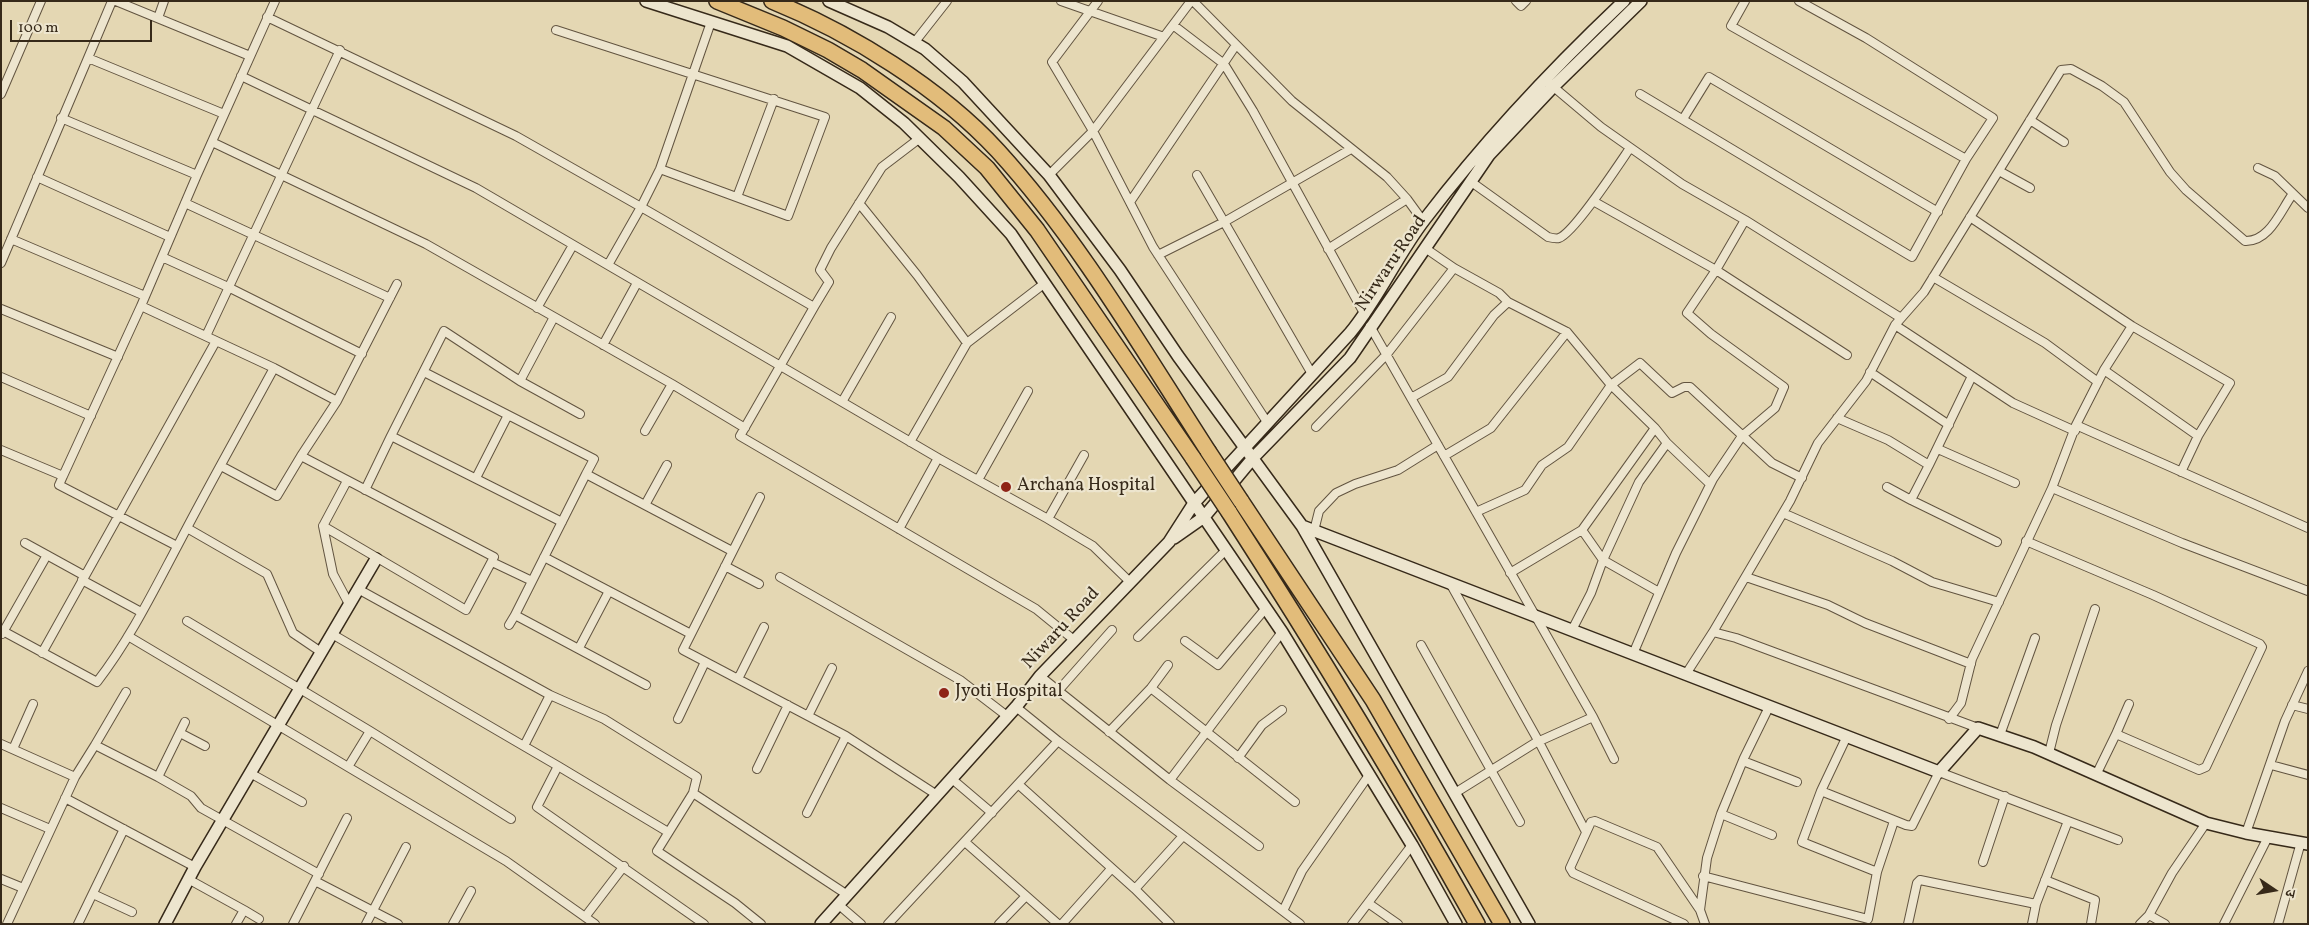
<!DOCTYPE html>
<html>
<head>
<meta charset="utf-8">
<style>
	body { margin:0 }
	#map { position:relative; width:2309px; height:925px; overflow:hidden; background:#e4d7b3; font-family:Vollkorn,"Noto Serif Devanagari",serif }
	canvas { display:block }
	.frame { position:absolute; inset:0; border:2px solid #362919; pointer-events:none }
	.north { position:absolute; left:2249px; top:865px; width:50px; height:50px; -webkit-text-stroke:4px #ede5ce; paint-order:stroke; rotate:102deg; font-size:14px; font-weight:700; line-height:20px; text-align:center; color:#362919 }
	.north::after { content:''; display:block; margin:auto; width:18px; height:22px; background:#362919; clip-path:polygon(50% 0,100% 100%,50% 72%,0 100%) }
	.scale { position:absolute; left:10px; top:20px; width:142px; height:22px; box-sizing:border-box; border:2px solid #362919; border-top:0; padding-left:6px; font-size:15px; line-height:18px; white-space:nowrap; color:#362919; -webkit-text-stroke:4px #ede5ce; paint-order:stroke }
</style>
</head>
<body>
<div id="map">
<canvas width="2309" height="925"></canvas>
<div class="frame"></div>
<div class="north">उ</div>
<div class="scale">100 m</div>
</div>
<script>
const c = document.querySelector('canvas').getContext('2d');
c.lineJoin = 'round';
function strokePath(path, color, width, dash) { c.strokeStyle = color; c.lineWidth = width; c.lineCap = dash ? 'butt' : 'round'; c.setLineDash(dash || []); c.stroke(path); }
function write(font, color, halo, rows, align = 'center') {
  c.font = font + ' Vollkorn,serif'; c.lineWidth = 4.5; c.setLineDash([]); c.textBaseline = 'middle'; c.strokeStyle = halo; c.fillStyle = color; for (const [text, x, y, turn = 0] of rows) {
    c.save(); c.translate(x, y); c.rotate((+turn || 0) * Math.PI / 180); c.textAlign = isNaN(turn) ? turn : align; if (halo) c.strokeText(text, 0, 0); c.fillText(text, 0, 0); c.restore();
  }
}
const street = new Path2D(`
	M 112,1 L 88,58 L 224,114
	M 116,1 L 250,56
	M 1061,1 L 1164,37
	M 1098,1 L 1052,62 L 1093,131 L 1153,247 L 1267,422
	M 1193,1 L 1292,101 L 1387,177 L 1407,199 L 1423,221
	M 1516,1 L 1521,6 L 1526,1
	M 1745,1 L 1731,26 L 1966,159
	M 267,17 L 516,136 L 641,207 L 608,265
	M 158,18 L 164,1
	M 711,22 L 660,169 L 641,207 L 814,307 L 740,436 L 1036,609 L 1074,640
	M 1173,25 L 1224,64 L 1253,111 L 1365,315
	M 556,30 L 825,117 L 788,216 L 660,169
	M 914,43 L 947,1
	M 241,76 L 476,188 L 938,458 L 1048,519 L 1093,546 L 1130,582
	M 1550,84 L 1601,127 L 1682,184 L 1745,220
	M 1,94 L 41,1
	M 1640,94 L 1912,257 L 1966,159 L 1993,118 L 1866,38 L 1799,1
	M 61,118 L 197,175
	M 1683,119 L 1709,77 L 1938,212
	M 2030,120 L 2064,142
	M 212,142 L 426,244 L 672,384 L 745,428
	M 2258,168 L 2275,176 L 2308,208
	M 1999,171 L 2030,188
	M 1049,175 L 1093,131 L 1191,1
	M 1197,175 L 1312,374
	M 37,177 L 170,237
	M 1470,181 L 1548,237 C 1552,238 1556,239 1559,238 C 1574,233 1619,164 1630,148
	M 737,197 L 774,99
	M 1593,201 L 1716,270 L 1687,313 L 1711,334 L 1784,387 L 1775,408 L 1742,436 L 1713,479 L 1676,553 L 1633,654
	M 1130,202 L 1236,45
	M 185,203 L 390,298
	M 859,203 L 917,275 L 967,343 L 910,442
	M 1970,217 L 2132,326 L 2230,383 L 2198,436 L 2104,370 L 2076,425 L 2052,488 L 2182,543 L 2308,591
	M 11,239 L 145,296
	M 1328,249 L 1407,199
	M 1158,255 L 1224,222 L 1351,149
	M 162,257 L 228,287 L 362,354
	M 1,263 L 88,58
	M 1933,277 L 2045,343 L 2098,382
	M 1508,302 L 1567,332 L 1611,385 L 1640,363 L 1672,393 L 1684,387 L 1690,387 L 1772,463 L 1802,478
	M 141,306 L 197,175 L 275,1
	M 814,307 L 829,282 L 820,270 L 831,248 L 882,167 L 920,138
	M 537,308 L 573,245
	M 1,309 L 118,357
	M 554,317 L 520,381 L 444,331 L 391,436 L 562,522
	M 1895,325 L 2013,403 L 2075,431
	M 1370,326 L 1593,717 L 1535,743 L 1455,793
	M 206,336 L 340,50
	M 967,343 L 1045,283
	M 603,345 L 637,283
	M 1847,355 L 1716,270 L 1745,220 L 1901,318
	M 274,368 L 337,401
	M 2104,370 L 2132,326
	M 424,372 L 594,459 L 586,474
	M 1870,372 L 1949,425
	M 1,377 L 91,416
	M 520,381 L 580,414
	M 1411,398 L 1448,377 L 1494,315 L 1508,302 L 1499,293 L 1454,268 L 1425,248
	M 842,402 L 891,317
	M 1837,418 L 1888,440 L 1929,465 L 1972,376
	M 2076,425 L 2308,528
	M 1316,427 L 1387,354 L 1454,268
	M 645,431 L 672,384
	M 1667,443 L 1710,484
	M 1938,449 L 2015,483
	M 1,450 L 63,476 L 141,306 L 274,368 C 242,427 209,485 178,545 C 153,592 130,639 97,682 L 1,630
	M 1444,456 L 1491,428 L 1567,332
	M 1929,465 L 1911,500 L 1997,542
	M 221,466 L 277,496 L 301,456
	M 2181,472 L 2198,436
	M 63,476 L 59,485 L 177,546
	M 476,478 L 508,415
	M 978,480 L 1028,391
	M 347,481 L 323,526 L 466,610 L 494,557 L 301,456 L 337,401 L 397,284
	M 1887,487 L 1911,500
	M 365,490 L 391,436
	M 760,497 L 683,650 L 846,736 L 937,795
	M 645,505 L 667,465
	M 1476,512 L 1525,490 L 1542,465 L 1568,447 L 1611,385 L 1655,428 L 1667,443 L 1639,482 L 1603,560 L 1659,592
	M 1783,513 L 1892,561 L 1932,582 L 1999,602
	M 1048,519 L 1084,455
	M 323,526 L 333,574 L 349,604
	M 187,528 L 267,574 L 293,633 L 321,652
	M 899,529 L 938,458
	M 1314,531 L 1319,511 L 1336,493 L 1355,484 L 1398,470 L 1438,445
	M 2026,541 L 2153,595 L 2260,644 L 2262,647 L 2206,767 L 2199,770 L 2116,734 L 2097,773
	M 25,543 L 85,576
	M 544,557 L 691,634
	M 492,562 L 532,581
	M 725,566 L 759,584
	M 1510,573 L 1582,530 L 1655,428
	M 780,577 L 960,680 L 1007,716
	M 1746,577 L 1828,605 L 1865,623 L 1971,664
	M 82,580 L 141,612
	M 1450,583 L 1539,742 L 1586,832
	M 358,589 L 550,695 L 604,719 L 697,777 L 693,793
	M 187,621 L 370,731 L 511,819
	M 509,625 L 515,615
	M 1572,630 L 1591,593 L 1603,560 L 1582,530
	M 1713,632 L 1790,501 L 1818,443 L 1866,381 L 1895,325 L 1924,292 L 2061,70 L 2071,69 L 2102,86 L 2124,102 L 2170,172 L 2186,190 L 2245,241 C 2269,242 2280,212 2292,195
	M 2,634 L 47,555
	M 332,634 L 558,766 L 537,807 L 704,924
	M 128,636 L 506,861 L 595,924
	M 1138,637 L 1226,550
	M 1185,641 L 1218,665 L 1266,608
	M 1421,645 L 1520,822
	M 579,648 L 609,591
	M 42,653 L 216,341
	M 1686,674 L 1713,632 L 1736,638 L 1978,728
	M 1040,676 L 1170,780 L 1259,846
	M 738,679 L 764,627
	M 646,685 L 515,615 L 586,474 L 732,551
	M 1151,688 L 1295,802
	M 1058,691 L 1112,630
	M 2292,705 L 2308,709
	M 808,716 L 832,668
	M 1593,717 L 1614,759
	M 678,719 L 705,662
	M 1949,719 L 1961,703 L 1972,659 L 2052,488
	M 1109,732 L 1151,688 L 1168,665
	M 180,733 L 205,746
	M 2116,734 L 2129,704
	M 2000,735 L 2035,638
	M 1847,736 L 1821,791 L 1802,842 L 1877,872
	M 1058,741 L 1300,924
	M 1,744 L 75,777 L 95,745 L 158,777 L 185,722
	M 95,745 L 126,692
	M 524,746 L 550,695
	M 13,749 L 33,704
	M 2049,753 L 2056,725 L 2095,609
	M 1238,758 L 1262,725 L 1282,710
	M 1743,761 L 1797,782
	M 2271,765 L 2308,775
	M 558,766 L 668,832
	M 348,767 L 370,731
	M 757,769 L 788,705
	M 250,773 L 302,802
	M 158,777 L 191,796 L 201,808 L 319,874
	M 952,779 L 992,813
	M 1170,780 L 1282,632
	M 1018,784 L 1135,889 L 1170,924
	M 1821,791 L 1906,825 L 1912,826 L 1939,772 L 2068,821 L 2036,904 L 2032,924
	M 65,798 L 195,867
	M 1,808 L 50,829
	M 807,813 L 846,736
	M 1721,814 L 1772,835
	M 2068,821 L 2118,840
	M 2246,833 L 2285,721 L 2308,671
	M 965,842 L 1058,924
	M 1983,862 L 2005,796
	M 1703,876 L 1868,919 L 1877,872 L 1894,821
	M 1,879 L 23,888
	M 188,879 L 244,910 L 236,924
	M 2045,880 L 2095,900 L 2091,924
	M 315,881 L 398,924
	M 1135,889 L 1183,836
	M 93,894 L 132,912
	M 1368,903 L 1398,924
	M 839,905 L 861,924
	M 244,910 L 259,919
	M 1283,911 L 1302,871 L 1369,775
	M 2149,915 L 2172,873 L 2206,823
	M 585,917 L 624,866
	M 7,924 L 75,777
	M 78,924 L 124,829
	M 293,924 L 347,818
	M 366,924 L 406,847
	M 453,924 L 471,891
	M 761,924 L 735,903 L 657,851 L 693,793 L 846,894
	M 888,924 L 1058,741 L 1016,707
	M 999,924 L 1026,896
	M 1062,924 L 1111,869
	M 1352,924 L 1412,845
	M 1684,924 L 1573,873 L 1570,868 L 1591,822 L 1595,821 L 1657,847 L 1700,910
	M 1705,924 L 1700,910 L 1707,858 L 1721,814 L 1744,758 L 1769,707
	M 1908,924 L 1917,883 L 1920,880 L 2036,904
	M 2140,924 L 2149,915 L 2165,924
	M 2224,924 L 2268,837
	M 2278,924 L 2301,842`);
const secondary = new Path2D(`
	M 646,1 L 787,46 L 860,88 L 904,123 L 959,177 L 1011,234 L 1282,632 L 1412,845 L 1456,924
	M 829,1 L 888,27 L 925,49 L 963,82 L 1049,175 L 1120,270 L 1178,356 L 1302,526 L 1529,924
	M 1302,526 L 1939,772 L 1978,728 L 2034,747 L 2206,823 L 2246,833 L 2308,844
	M 1174,538 L 1204,517 L 1253,458 L 1350,358 L 1489,155 L 1553,87 L 1641,1
	M 165,924 L 195,867 L 376,559
	M 821,924 L 1016,707 L 1040,676 L 1169,542 L 1194,503 L 1350,333 C 1379,298 1397,255 1425,219 C 1486,139 1551,70 1624,1`);
const highway = new Path2D(`
	M 717,1 L 783,28 L 828,50 L 862,70 L 944,128 L 987,168 L 1037,230 L 1193,458
	M 772,1 C 851,33 940,88 998,151 C 1080,241 1142,349 1208,451
	M 1241,501 L 1373,700 L 1502,924
	M 1229,512 C 1316,647 1399,784 1477,924`);
const highwayBridge = new Path2D(`
	M 1208,451 L 1241,501
	M 1193,458 L 1229,512`);
const markers = [
	[1006,487,6,"#8f2418"],
	[944,693,6,"#8f2418"]
];
const streetNames = [
	["Nirwaru Road",1392,264,-56],
	["Niwaru Road",1062,629,-47]
];
const poiNames = [
	["Archana Hospital",1017,487],
	["Jyoti Hospital",955,693]
];
strokePath(street, '#625440', 10);
strokePath(secondary, '#362919', 14);
strokePath(highway, '#362919', 18);
strokePath(street, '#ede5ce', 8);
strokePath(secondary, '#ede5ce', 11);
strokePath(highway, '#e2bc7a', 15);
strokePath(highwayBridge, '#362919', 18, []);
strokePath(highwayBridge, '#e2bc7a', 15);
for (const [x, y, r, color] of markers) { const dot = new Path2D(); dot.arc(x, y, r, 0, 2 * Math.PI); c.fillStyle = color; c.fill(dot); strokePath(dot, '#ede5ce', 2); }
write('18px', '#362919', '#ede5ce', streetNames);
write('18px', '#362919', '#ede5ce', poiNames, 'left');
</script>
</body>
</html>
